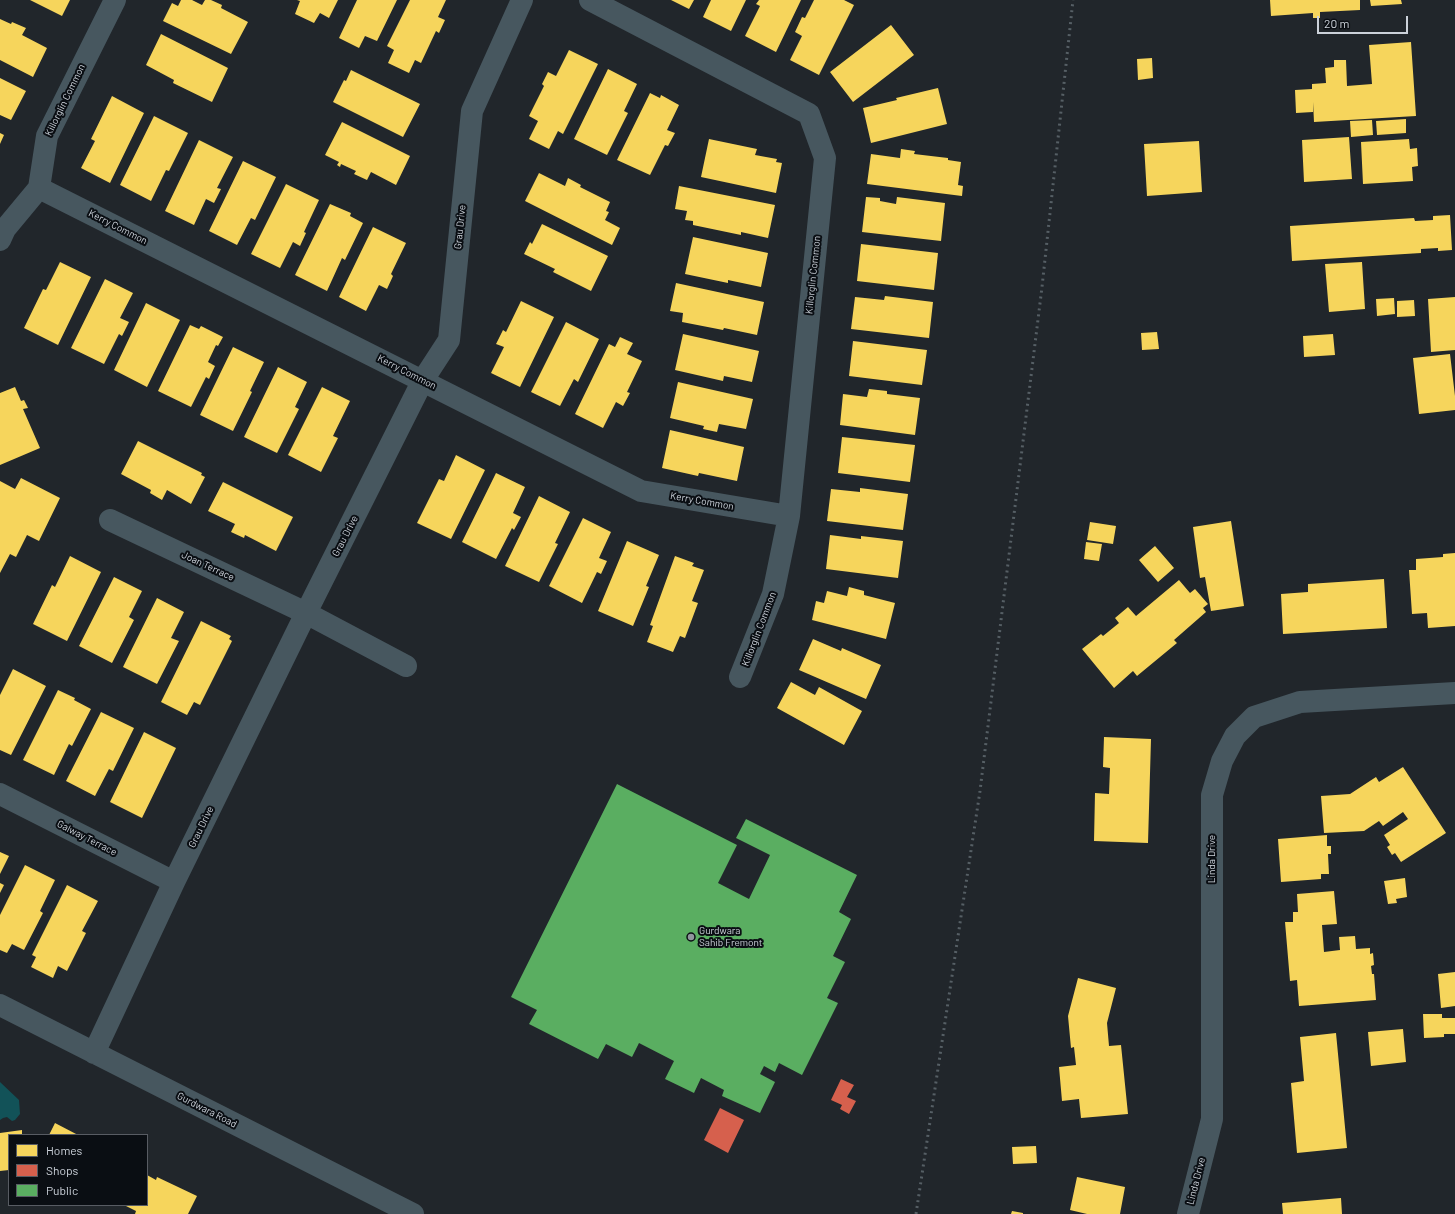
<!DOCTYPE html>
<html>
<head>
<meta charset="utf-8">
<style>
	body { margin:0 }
	#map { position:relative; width:1455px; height:1214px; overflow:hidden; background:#21262b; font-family:Barlow,sans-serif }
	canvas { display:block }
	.legend { position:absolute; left:8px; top:1134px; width:140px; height:72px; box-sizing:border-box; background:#0a0e13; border:1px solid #585c63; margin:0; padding:5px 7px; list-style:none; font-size:12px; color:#ccd2da }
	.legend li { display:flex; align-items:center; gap:8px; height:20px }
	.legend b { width:20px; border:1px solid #585c63 }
	.scale { position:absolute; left:1317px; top:16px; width:91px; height:18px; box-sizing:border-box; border:2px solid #ccd2da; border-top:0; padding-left:5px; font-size:12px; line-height:14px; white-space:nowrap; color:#ccd2da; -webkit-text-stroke:3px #0a0e13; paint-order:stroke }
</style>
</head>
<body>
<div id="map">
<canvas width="1455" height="1214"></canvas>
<ul class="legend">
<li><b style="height:11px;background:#f6d55c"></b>Homes</li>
<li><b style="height:11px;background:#d6604d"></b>Shops</li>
<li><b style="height:11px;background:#5aae61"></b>Public</li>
</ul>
<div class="scale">20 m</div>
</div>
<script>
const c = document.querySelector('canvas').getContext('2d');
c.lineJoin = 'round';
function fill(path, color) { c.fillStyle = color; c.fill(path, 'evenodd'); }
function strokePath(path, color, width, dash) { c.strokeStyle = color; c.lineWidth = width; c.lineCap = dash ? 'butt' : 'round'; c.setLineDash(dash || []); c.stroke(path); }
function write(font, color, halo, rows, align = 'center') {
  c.font = font + ' Barlow,sans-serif'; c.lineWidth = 4; c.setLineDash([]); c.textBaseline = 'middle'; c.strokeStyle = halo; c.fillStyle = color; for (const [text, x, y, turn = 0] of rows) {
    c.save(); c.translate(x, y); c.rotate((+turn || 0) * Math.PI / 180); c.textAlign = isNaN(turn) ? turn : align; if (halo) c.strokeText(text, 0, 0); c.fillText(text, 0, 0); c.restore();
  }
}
const water = new Path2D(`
	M 0,1082 L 19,1100 L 20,1114 L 15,1120 L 12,1121 L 7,1117 L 3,1118 L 0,1120 Z`);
const homes = new Path2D(`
	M 30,0 L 70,0 L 62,16 Z
	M 181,0 L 192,0 L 202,5 L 205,0 L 211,0 L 222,5 L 221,8 L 248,22 L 231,54 L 163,21 L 172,3 L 178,6 Z
	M 297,0 L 338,0 L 329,18 L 320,13 L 314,23 L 295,14 L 300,1 Z
	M 357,0 L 397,0 L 377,41 L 365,36 L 359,48 L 339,38 Z
	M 410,0 L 446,0 L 438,17 L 445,20 L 439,33 L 436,31 L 421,63 L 415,60 L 409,73 L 388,63 L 394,50 L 387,46 Z
	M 671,0 L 694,0 L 689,9 Z
	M 711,0 L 746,0 L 731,31 L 703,17 Z
	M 759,0 L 801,0 L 776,52 L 745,36 L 760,6 L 756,4 Z
	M 814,0 L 844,0 L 854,5 L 819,75 L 790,60 L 802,36 L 795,32 L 802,17 L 805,18 Z
	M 1270,0 L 1360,0 L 1360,10 L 1320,12 L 1320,18 L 1313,18 L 1313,13 L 1271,16 Z
	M 1370,0 L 1401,0 L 1402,4 L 1371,6 Z
	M 0,19 L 11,24 L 12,22 L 26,28 L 22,35 L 47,48 L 33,77 L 0,60 Z
	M 891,25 L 914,55 L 853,102 L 830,72 Z
	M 161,34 L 228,68 L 212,102 L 173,83 L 174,80 L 146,65 Z
	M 1411,42 L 1416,116 L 1314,122 L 1313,102 L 1313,112 L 1296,113 L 1295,90 L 1312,89 L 1312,84 L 1326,83 L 1325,68 L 1334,67 L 1334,60 L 1346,60 L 1347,86 L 1372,84 L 1369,45 Z
	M 569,50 L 598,64 L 563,134 L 558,131 L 549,149 L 529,139 L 538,121 L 529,116 L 544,86 L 542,84 L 548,72 L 556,76 Z
	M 1152,58 L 1153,78 L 1138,80 L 1137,59 Z
	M 608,69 L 637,84 L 624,111 L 628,113 L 607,155 L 574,139 Z
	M 351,70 L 420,104 L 403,137 L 333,102 L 344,80 L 346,81 Z
	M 0,78 L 26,91 L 11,120 L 0,115 Z
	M 938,88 L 947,124 L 871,143 L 863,108 L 897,100 L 896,98 Z
	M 650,93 L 660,98 L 661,95 L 679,105 L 667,130 L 675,133 L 668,146 L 665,145 L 650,175 L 617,160 Z
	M 112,96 L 144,113 L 110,183 L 81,168 L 95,141 L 91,139 Z
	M 154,116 L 188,133 L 169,171 L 166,170 L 151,201 L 120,185 Z
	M 1406,119 L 1406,133 L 1377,135 L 1376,121 Z
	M 1372,120 L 1373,135 L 1351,137 L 1350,121 Z
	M 342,122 L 410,156 L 396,185 L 371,172 L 367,180 L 354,174 L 356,171 L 341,164 L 340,167 L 337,165 L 339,162 L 325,155 Z
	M 0,133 L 4,135 L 0,144 Z
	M 1349,137 L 1352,179 L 1304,182 L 1302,140 Z
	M 709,139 L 757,149 L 755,155 L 777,159 L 776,162 L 782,163 L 776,193 L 701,177 Z
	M 1409,139 L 1410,149 L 1417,148 L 1418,166 L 1412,167 L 1413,181 L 1363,184 L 1361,142 Z
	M 199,140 L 233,157 L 217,188 L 221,189 L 214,203 L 206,199 L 194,225 L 165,211 Z
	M 1199,141 L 1202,192 L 1147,196 L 1144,144 Z
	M 901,149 L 915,151 L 914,154 L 948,158 L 948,160 L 961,162 L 958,185 L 963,186 L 962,196 L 867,184 L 871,154 L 900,158 Z
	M 243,161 L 276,177 L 255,220 L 251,218 L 237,245 L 209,231 Z
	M 539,173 L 565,186 L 568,178 L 581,185 L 580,187 L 610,202 L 606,211 L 609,212 L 605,220 L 620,228 L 612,245 L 525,201 Z
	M 286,184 L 319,200 L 304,232 L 306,233 L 300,246 L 293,242 L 280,268 L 251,254 Z
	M 679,186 L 775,205 L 768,238 L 741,232 L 741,235 L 693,225 L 693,221 L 685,220 L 687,211 L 675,209 Z
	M 866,197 L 880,198 L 880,201 L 896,204 L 897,197 L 945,203 L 941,241 L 862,232 Z
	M 330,204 L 351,213 L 350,216 L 363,223 L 345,260 L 342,258 L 327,291 L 295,275 Z
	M 1450,215 L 1452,250 L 1438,251 L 1438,248 L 1421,249 L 1421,253 L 1292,261 L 1290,226 L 1414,218 L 1415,221 L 1433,220 L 1433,216 Z
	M 542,224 L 608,256 L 591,291 L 553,272 L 555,269 L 524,254 L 530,242 L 532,244 Z
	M 373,227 L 406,243 L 391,274 L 393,276 L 387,289 L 379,285 L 366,311 L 339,297 Z
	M 693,237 L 768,253 L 761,287 L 728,280 L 728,283 L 685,274 Z
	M 861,244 L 938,253 L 934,290 L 857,281 Z
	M 60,262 L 91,277 L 58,345 L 24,328 L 43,289 L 46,290 Z
	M 1362,262 L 1365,309 L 1329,312 L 1325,264 Z
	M 105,279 L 133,293 L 120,318 L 129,322 L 122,336 L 119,334 L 104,364 L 71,348 Z
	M 676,283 L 764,302 L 757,335 L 724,328 L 723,330 L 682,322 L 683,313 L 670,311 Z
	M 885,296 L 933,302 L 929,338 L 851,329 L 855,297 L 884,300 Z
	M 1455,297 L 1455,350 L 1431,352 L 1428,299 Z
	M 1394,298 L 1395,314 L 1377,316 L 1376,299 Z
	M 1414,300 L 1415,316 L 1397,317 L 1397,301 Z
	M 521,301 L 554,317 L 520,387 L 491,373 L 504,347 L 496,344 L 503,330 L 506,332 Z
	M 146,303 L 180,320 L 147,387 L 114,370 Z
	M 566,322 L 599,339 L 578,382 L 574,379 L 560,406 L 531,392 Z
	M 190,325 L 199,329 L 201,326 L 223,337 L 218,346 L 216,345 L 208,362 L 215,366 L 209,379 L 206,377 L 191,407 L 158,391 Z
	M 1157,332 L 1159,349 L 1142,350 L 1141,333 Z
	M 683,334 L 759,351 L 752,382 L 724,376 L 723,381 L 675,370 Z
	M 1333,334 L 1335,355 L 1304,357 L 1303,336 Z
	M 620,337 L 633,343 L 627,354 L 642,361 L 627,392 L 630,393 L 623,406 L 616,402 L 603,428 L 575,414 L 609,344 L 615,347 Z
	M 853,341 L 927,350 L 922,385 L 849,376 Z
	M 233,347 L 264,362 L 250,391 L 252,392 L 233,431 L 200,415 Z
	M 1450,354 L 1455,396 L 1455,410 L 1419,414 L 1413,358 Z
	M 278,367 L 307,382 L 295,407 L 299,409 L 277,453 L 244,437 Z
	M 678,382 L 753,399 L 746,429 L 719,424 L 717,432 L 703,429 L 704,426 L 670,418 Z
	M 15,387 L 21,401 L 24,400 L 28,408 L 23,409 L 40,448 L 0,465 L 0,393 Z
	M 322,387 L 350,401 L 333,436 L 338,438 L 321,472 L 288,455 Z
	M 869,389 L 887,391 L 887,394 L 920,398 L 915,435 L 840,425 L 843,394 L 867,397 Z
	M 670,430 L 744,447 L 737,481 L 699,473 L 698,476 L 662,468 Z
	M 842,437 L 915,445 L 910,482 L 838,473 Z
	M 138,441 L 202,473 L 201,475 L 205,477 L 191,504 L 167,490 L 162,500 L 150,493 L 151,490 L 121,474 Z
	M 456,455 L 485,470 L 451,539 L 417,523 L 439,479 L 444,481 Z
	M 496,473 L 525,487 L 513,513 L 521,517 L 514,530 L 512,528 L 496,559 L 462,542 Z
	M 21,478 L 60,498 L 39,541 L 27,535 L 16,557 L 10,554 L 0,573 L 0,481 L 15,489 Z
	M 223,482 L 293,517 L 276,551 L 245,535 L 244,538 L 231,532 L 235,524 L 208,511 Z
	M 860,488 L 908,494 L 903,530 L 827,521 L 831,489 L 860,492 Z
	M 539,496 L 570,512 L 555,543 L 558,544 L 539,582 L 505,566 Z
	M 583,518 L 611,532 L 599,558 L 607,561 L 601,574 L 597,572 L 582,603 L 549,586 Z
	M 1231,521 L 1244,606 L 1211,611 L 1205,577 L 1200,578 L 1193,527 Z
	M 1090,522 L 1116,526 L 1113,544 L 1087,540 Z
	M 830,535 L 861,539 L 861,536 L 903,541 L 898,578 L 826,569 Z
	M 627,541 L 659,555 L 646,586 L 649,587 L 633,626 L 598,611 Z
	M 1086,542 L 1102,544 L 1099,561 L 1084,559 Z
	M 1155,546 L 1174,568 L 1158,582 L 1139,560 Z
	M 1455,553 L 1455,626 L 1428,628 L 1427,613 L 1412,614 L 1409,570 L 1416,570 L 1416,559 L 1443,557 L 1443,554 Z
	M 70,556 L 101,572 L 67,641 L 33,624 L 52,585 L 55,587 Z
	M 675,556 L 694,563 L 692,566 L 704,570 L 692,601 L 698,603 L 685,638 L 680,636 L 673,652 L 647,642 L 653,626 L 650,625 Z
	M 114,577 L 142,591 L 129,617 L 134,620 L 112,663 L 79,646 Z
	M 1384,579 L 1387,628 L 1283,634 L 1281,594 L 1308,592 L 1308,584 Z
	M 1179,580 L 1190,593 L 1195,589 L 1208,604 L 1203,608 L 1206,612 L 1174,640 L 1177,643 L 1137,676 L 1133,671 L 1114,688 L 1082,649 L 1101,634 L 1103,636 L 1119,623 L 1115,618 L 1128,607 L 1136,616 Z
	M 849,587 L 864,591 L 864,595 L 895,603 L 886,639 L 812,620 L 816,601 L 824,603 L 827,591 L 847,596 Z
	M 157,598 L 184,612 L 171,638 L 179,641 L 157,684 L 123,667 Z
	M 201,621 L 231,636 L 229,639 L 232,641 L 200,705 L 194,702 L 187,715 L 161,702 Z
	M 813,639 L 841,651 L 842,648 L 881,665 L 866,699 L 799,670 Z
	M 13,669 L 46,686 L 11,755 L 0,750 L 0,695 Z
	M 791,682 L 815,695 L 819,687 L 862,711 L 844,745 L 777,708 Z
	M 58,690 L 75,698 L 74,700 L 91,709 L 72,746 L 69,744 L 54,775 L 23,760 Z
	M 101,712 L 134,728 L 113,771 L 109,769 L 95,796 L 66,781 Z
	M 144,732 L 176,748 L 142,818 L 110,802 Z
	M 1104,737 L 1151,739 L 1148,843 L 1094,841 L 1095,793 L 1109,794 L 1110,768 L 1103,767 Z
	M 1403,767 L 1446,833 L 1401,862 L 1395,853 L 1392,855 L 1387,847 L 1390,845 L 1384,835 L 1408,819 L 1403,812 L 1383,826 L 1379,821 L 1364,831 L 1324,833 L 1321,796 L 1350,794 L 1376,777 L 1379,782 Z
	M 1327,835 L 1327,846 L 1331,846 L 1331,854 L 1328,854 L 1329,874 L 1321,874 L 1321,879 L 1281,882 L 1278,839 Z
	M 0,852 L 9,856 L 0,874 Z
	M 25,865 L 55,880 L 40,911 L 43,913 L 24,950 L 12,944 L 7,953 L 0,950 L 0,915 Z
	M 1405,878 L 1407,897 L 1396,899 L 1397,903 L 1388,904 L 1384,881 Z
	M 0,883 L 4,885 L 0,893 Z
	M 67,885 L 98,901 L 82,931 L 86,933 L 67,971 L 58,966 L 53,978 L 31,967 L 36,957 L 32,955 Z
	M 1334,891 L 1337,924 L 1322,925 L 1324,952 L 1340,950 L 1339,937 L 1355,936 L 1356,949 L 1370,948 L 1370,954 L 1373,953 L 1374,965 L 1371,966 L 1372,974 L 1374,974 L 1376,1000 L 1299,1006 L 1297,980 L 1290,981 L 1285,922 L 1293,922 L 1293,912 L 1298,912 L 1297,894 Z
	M 1455,972 L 1455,1006 L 1441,1008 L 1438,974 Z
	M 1078,978 L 1116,988 L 1107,1023 L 1109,1046 L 1121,1045 L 1128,1114 L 1081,1118 L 1079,1099 L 1062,1101 L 1059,1067 L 1076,1065 L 1074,1047 L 1071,1048 L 1068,1016 Z
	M 1423,1014 L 1442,1014 L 1442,1018 L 1455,1018 L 1455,1034 L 1444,1034 L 1444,1037 L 1424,1038 Z
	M 1403,1029 L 1406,1062 L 1371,1066 L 1368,1032 Z
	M 1336,1033 L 1347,1148 L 1297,1153 L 1291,1083 L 1304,1081 L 1300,1037 Z
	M 55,1123 L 78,1135 L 49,1135 Z
	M 22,1130 L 22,1135 L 9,1135 L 9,1170 L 0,1171 L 0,1133 Z
	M 1036,1146 L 1037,1163 L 1013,1164 L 1012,1147 Z
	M 147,1175 L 156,1180 L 157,1177 L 197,1196 L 188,1214 L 135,1214 L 136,1211 L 124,1205 L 147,1205 Z
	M 1077,1177 L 1125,1187 L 1120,1214 L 1087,1214 L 1070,1210 Z
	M 1341,1198 L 1342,1214 L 1283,1214 L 1282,1203 Z
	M 1012,1211 L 1023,1213 L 1023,1214 L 1011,1214 Z`);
const shops = new Path2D(`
	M 841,1079 L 854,1085 L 847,1097 L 856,1101 L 849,1114 L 840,1109 L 842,1105 L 831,1100 Z
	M 720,1108 L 744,1120 L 728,1153 L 704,1140 Z`);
const public = new Path2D(`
	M 617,784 L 737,845 L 718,883 L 749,899 L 770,855 L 736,838 L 746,819 L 857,875 L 839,912 L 851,919 L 833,956 L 845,962 L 827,998 L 838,1003 L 802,1075 L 779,1063 L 775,1072 L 764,1066 L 760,1074 L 775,1082 L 760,1113 L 722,1096 L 724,1090 L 701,1078 L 694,1093 L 665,1079 L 674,1061 L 639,1043 L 632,1057 L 606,1044 L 598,1059 L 529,1024 L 537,1010 L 511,997 Z`);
const minor = new Path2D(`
	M 590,0 L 809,114 L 825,158 L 789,516 L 773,594 L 740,677
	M 39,188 L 641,491 L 789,516
	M 0,240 L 5,229 L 39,188 L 47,136 L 115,0
	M 110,520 L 306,613 L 406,666
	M 0,794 L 174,882
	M 0,1005 L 413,1214
	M 94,1053 L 174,882 L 306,613 L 423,380 L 449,340 L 472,111 L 522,0
	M 1188,1214 L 1212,1119 L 1212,795 L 1222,761 L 1235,736 L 1254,717 L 1300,702 L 1455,693`);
const rail = new Path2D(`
	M 916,1214 L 980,791 L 1042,287 L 1073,0`);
const markers = [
	[691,937,4,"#90969d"]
];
const streetNames = [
	["Killorglin Common",65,100,-64],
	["Kerry Common",118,227,27],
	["Grau Drive",460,227,-84],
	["Killorglin Common",813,275,-84],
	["Kerry Common",407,372,27],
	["Kerry Common",702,501,10],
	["Grau Drive",345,536,-63],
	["Joan Terrace",208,566,25],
	["Killorglin Common",759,629,-69],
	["Grau Drive",201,827,-64],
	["Galway Terrace",87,838,27],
	["Linda Drive",1212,859,-90],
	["Gurdwara Road",207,1110,27],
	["Linda Drive",1196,1181,-76]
];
const poiNames = [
	["Gurdwara",699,931],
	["Sahib Fremont",699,943]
];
fill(water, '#125258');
fill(homes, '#f6d55c');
fill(shops, '#d6604d');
fill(public, '#5aae61');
strokePath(minor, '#47575f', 22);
strokePath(rail, '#565f65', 3, [2, 4]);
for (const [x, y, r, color] of markers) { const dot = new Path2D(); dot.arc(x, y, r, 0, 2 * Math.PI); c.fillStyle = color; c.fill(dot); strokePath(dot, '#0a0e13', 1.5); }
write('10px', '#ccd2da', '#0a0e13', streetNames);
write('10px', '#ccd2da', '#0a0e13', poiNames, 'left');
</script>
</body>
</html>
